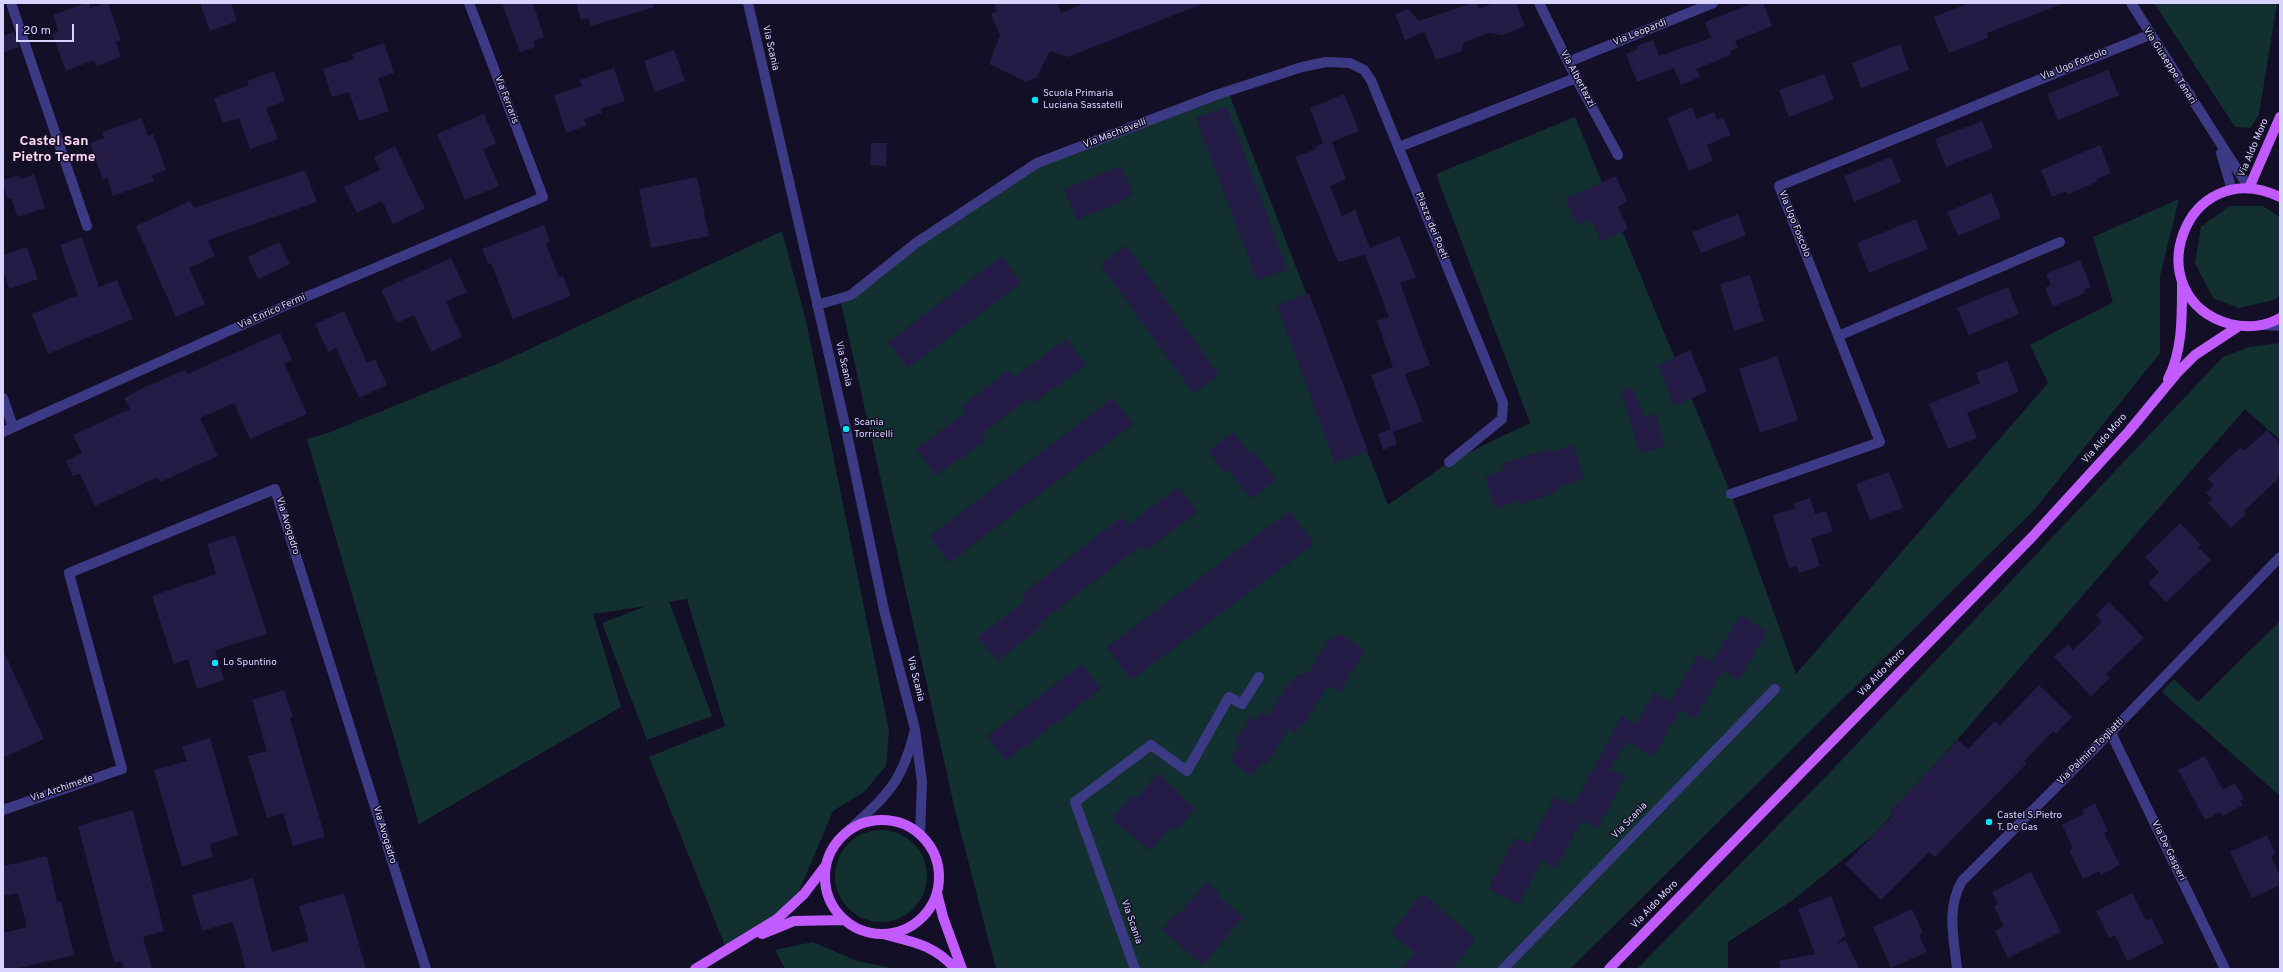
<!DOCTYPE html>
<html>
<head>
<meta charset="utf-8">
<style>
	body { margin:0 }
	#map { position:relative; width:2283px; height:972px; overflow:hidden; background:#130f26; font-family:Overpass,sans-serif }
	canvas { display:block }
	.frame { position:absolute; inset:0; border:4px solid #d9d4ff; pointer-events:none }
	.scale { position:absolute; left:16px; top:24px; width:58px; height:18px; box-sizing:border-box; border:2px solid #d9d4ff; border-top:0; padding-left:5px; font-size:12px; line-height:14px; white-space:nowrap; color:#d9d4ff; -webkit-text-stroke:3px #130f26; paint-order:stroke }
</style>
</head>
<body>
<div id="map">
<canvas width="2283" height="972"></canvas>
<div class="frame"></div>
<div class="scale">20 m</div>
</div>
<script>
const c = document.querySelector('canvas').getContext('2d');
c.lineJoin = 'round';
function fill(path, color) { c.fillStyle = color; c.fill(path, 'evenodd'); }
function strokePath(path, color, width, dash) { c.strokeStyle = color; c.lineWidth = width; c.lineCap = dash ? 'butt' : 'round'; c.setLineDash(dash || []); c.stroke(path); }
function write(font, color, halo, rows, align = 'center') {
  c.font = font + ' Overpass,sans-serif'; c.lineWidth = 3; c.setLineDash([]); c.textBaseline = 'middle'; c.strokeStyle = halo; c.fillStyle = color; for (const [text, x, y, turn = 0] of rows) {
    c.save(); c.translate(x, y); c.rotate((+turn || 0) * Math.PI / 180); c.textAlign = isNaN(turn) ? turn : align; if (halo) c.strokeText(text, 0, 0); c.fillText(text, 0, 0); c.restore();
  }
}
const green = new Path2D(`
	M 2154,3 L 2277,3 L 2259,115 L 2250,128 L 2235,127 Z
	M 1228,91 L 1388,505 L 1449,462 L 1530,423 L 1436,174 L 1575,117 L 1731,494 L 1796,674 L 2048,383 L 2030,345 L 2113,302 L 2093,237 L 2179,199 L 2160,276 L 2160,353 L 2035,509 L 1570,969 L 996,969 L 955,810 L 840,298 L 1037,163 Z
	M 2229,206 L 2263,206 L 2280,217 L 2280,295 L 2274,300 L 2239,308 L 2213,298 L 2195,263 L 2201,227 Z
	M 782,231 L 806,321 L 889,731 L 886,766 L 864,792 L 833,811 L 787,920 L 728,953 L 649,757 L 725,726 L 687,599 L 669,602 L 712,716 L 647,740 L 602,623 L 647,606 L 593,614 L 621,707 L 419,824 L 307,439 L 328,433 L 504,361 Z
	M 2280,343 L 2280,440 L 2245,409 L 1876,833 L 1793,900 L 1728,942 L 1728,969 L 1637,969 L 1834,768 L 2223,357 L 2249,347 Z
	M 2280,621 L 2280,796 L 2162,692 L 2174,679 L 2198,702 Z
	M835 876a46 46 0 1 1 92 0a46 46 0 1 1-92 0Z
	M 813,942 L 857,961 L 897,969 L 785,969 L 775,950 Z`);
const building = new Path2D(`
	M 86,3 L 89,3 L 90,8 L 108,3 L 121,40 L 116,42 L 121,57 L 97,66 L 94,60 L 66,71 L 52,34 L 59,32 L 53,15 Z
	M 200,3 L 231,3 L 237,21 L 210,31 Z
	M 502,3 L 533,3 L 544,37 L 533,41 L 535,47 L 520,52 Z
	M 576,3 L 653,3 L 654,7 L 591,26 L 588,18 L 581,20 Z
	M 994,3 L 1057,3 L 1061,13 L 1085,3 L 1202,4 L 1068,57 L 1050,51 L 1037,77 L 1026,82 L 989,64 L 1000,35 L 991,14 L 997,11 Z
	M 1472,3 L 1477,3 L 1479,9 L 1493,3 L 1516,3 L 1525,26 L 1503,35 L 1489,33 L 1464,42 L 1462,51 L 1436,60 L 1424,32 L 1405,40 L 1395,14 L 1408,9 L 1419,21 Z
	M 1753,3 L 1763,3 L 1772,26 L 1735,41 L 1738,48 L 1730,51 L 1731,55 L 1696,69 L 1700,77 L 1681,85 L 1674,68 L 1637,82 L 1626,54 L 1638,49 L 1637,46 L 1653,40 L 1659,56 L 1711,38 L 1705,22 Z
	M 1969,3 L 2061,3 L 2062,4 L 1987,33 L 1988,38 L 1949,53 L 1934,17 Z
	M 14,32 L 19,47 L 3,53 L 3,36 Z
	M 384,43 L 394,73 L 378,78 L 389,111 L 359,121 L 349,92 L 332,97 L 323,69 L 354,59 L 352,54 Z
	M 1900,44 L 1909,70 L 1861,88 L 1852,63 Z
	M 674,50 L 685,81 L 655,92 L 644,61 Z
	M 614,68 L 625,101 L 600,109 L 602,113 L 584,119 L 586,126 L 566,133 L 554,95 L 582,86 L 580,80 Z
	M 2108,70 L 2119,95 L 2058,120 L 2047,94 Z
	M 274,71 L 285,101 L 266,108 L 278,139 L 250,149 L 239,118 L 223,123 L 214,98 L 249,85 L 247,81 Z
	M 1824,74 L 1834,99 L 1789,117 L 1779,90 Z
	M 1344,94 L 1359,131 L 1332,142 L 1346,179 L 1330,186 L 1342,216 L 1355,210 L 1370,248 L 1399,236 L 1416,277 L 1400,283 L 1430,365 L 1405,374 L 1423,421 L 1393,432 L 1397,444 L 1383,450 L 1378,434 L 1391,429 L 1371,375 L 1393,367 L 1377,321 L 1389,317 L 1365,255 L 1338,262 L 1295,157 L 1316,149 L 1315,147 L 1323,143 L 1310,108 Z
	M 1227,107 L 1287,269 L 1257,280 L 1196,118 Z
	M 1692,107 L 1697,119 L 1714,112 L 1717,120 L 1723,117 L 1731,135 L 1707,145 L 1713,161 L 1689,171 L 1667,118 Z
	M 484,114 L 496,144 L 483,149 L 499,186 L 465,200 L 437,134 Z
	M 142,118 L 148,136 L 153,134 L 166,170 L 152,175 L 154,181 L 113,196 L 107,178 L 103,180 L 90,143 L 104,138 L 102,132 Z
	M 1982,121 L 1993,148 L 1946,167 L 1935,139 Z
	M 871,143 L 887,143 L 886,166 L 870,165 Z
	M 2100,145 L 2111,173 L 2096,179 L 2097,182 L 2068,194 L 2067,191 L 2052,197 L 2041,170 Z
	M 395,146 L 425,209 L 393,224 L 382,201 L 357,213 L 344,187 L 380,170 L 374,157 Z
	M 1891,157 L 1901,182 L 1854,202 L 1844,176 Z
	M 1121,166 L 1133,196 L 1077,220 L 1064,189 Z
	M 305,170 L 317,202 L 208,240 L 215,256 L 189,268 L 205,304 L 176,317 L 136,226 L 190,201 L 194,208 Z
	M 34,174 L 45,208 L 18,217 L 11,198 L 7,199 L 3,180 L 19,175 L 21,179 Z
	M 1616,176 L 1627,201 L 1618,207 L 1628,229 L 1601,241 L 1591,220 L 1578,225 L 1565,199 Z
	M 697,177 L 709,236 L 651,248 L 639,189 Z
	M 1991,193 L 2001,218 L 1958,236 L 1947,212 Z
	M 1738,214 L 1746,235 L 1701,253 L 1692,232 Z
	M 1916,219 L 1928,249 L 1869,273 L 1857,243 Z
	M 544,225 L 550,242 L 546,244 L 559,277 L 563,276 L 571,296 L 513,319 L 491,263 L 488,264 L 482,249 Z
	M 82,237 L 99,287 L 117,280 L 133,319 L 48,354 L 32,314 L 78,295 L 60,245 Z
	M 279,242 L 290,264 L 258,279 L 248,257 Z
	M 1126,245 L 1219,375 L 1193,393 L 1100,264 Z
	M 27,247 L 38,279 L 9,289 L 3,269 L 3,255 Z
	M 1002,256 L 1021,283 L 908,368 L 888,342 Z
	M 451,258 L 467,292 L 446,302 L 462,337 L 431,352 L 414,315 L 397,323 L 381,290 Z
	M 2080,260 L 2091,287 L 2084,290 L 2085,293 L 2053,307 L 2045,288 L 2051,285 L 2046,274 Z
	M 1750,275 L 1764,321 L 1734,331 L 1720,284 Z
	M 2008,287 L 2019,314 L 1969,335 L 1957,308 Z
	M 1309,293 L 1368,451 L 1335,463 L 1277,305 Z
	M 344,311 L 367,363 L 375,359 L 387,385 L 359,398 L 336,348 L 328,352 L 315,324 Z
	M 280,333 L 292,360 L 284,363 L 307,414 L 250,439 L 234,403 L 200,418 L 218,456 L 160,482 L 158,477 L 95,506 L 80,474 L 73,476 L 66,461 L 82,453 L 73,435 L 130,409 L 124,398 L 145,387 L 185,370 L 187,374 Z
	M 1066,339 L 1086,365 L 1034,403 L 1030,398 L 982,434 L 986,440 L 936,476 L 916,449 L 966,412 L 962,406 L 1009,370 L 1015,377 Z
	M 1690,350 L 1707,391 L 1675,406 L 1658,365 Z
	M 1777,356 L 1798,420 L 1760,433 L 1739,369 Z
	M 2007,361 L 2019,392 L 1967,413 L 1977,438 L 1948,449 L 1929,404 L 1980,383 L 1976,373 Z
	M 1632,387 L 1644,417 L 1655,414 L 1665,446 L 1640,453 L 1621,391 Z
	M 1113,398 L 1133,424 L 949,563 L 930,536 Z
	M 2267,430 L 2280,443 L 2280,477 L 2244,511 L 2246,514 L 2231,528 L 2208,503 L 2212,499 L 2206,493 L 2214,485 L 2207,479 L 2241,447 L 2244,451 Z
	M 1233,432 L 1250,454 L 1254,451 L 1276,480 L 1251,499 L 1229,470 L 1225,473 L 1208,451 Z
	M 1573,445 L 1584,479 L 1556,488 L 1558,492 L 1520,504 L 1519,501 L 1495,508 L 1485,476 L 1504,470 L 1502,464 L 1549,449 L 1550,453 Z
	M 1889,472 L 1903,508 L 1870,520 L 1856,484 Z
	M 1179,487 L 1198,512 L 1146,551 L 1142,545 L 1040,623 L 1042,626 L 997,661 L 978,637 L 1026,601 L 1021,595 L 1122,517 L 1128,525 Z
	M 1810,498 L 1815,514 L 1826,511 L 1833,532 L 1811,538 L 1820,566 L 1799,573 L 1797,566 L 1789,568 L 1773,515 L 1795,508 L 1794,503 Z
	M 1290,511 L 1314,544 L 1131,680 L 1107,647 Z
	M 2180,523 L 2201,545 L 2198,547 L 2211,560 L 2166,602 L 2148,583 L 2159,572 L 2145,557 Z
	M 235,535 L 267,634 L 215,650 L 224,680 L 197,689 L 188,659 L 174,664 L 152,596 L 216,574 L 207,544 Z
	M 2109,602 L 2144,638 L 2106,674 L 2110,678 L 2091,696 L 2054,657 L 2068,644 L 2073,650 L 2102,622 L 2096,615 Z
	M 1740,615 L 1768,631 L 1739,680 L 1723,670 L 1695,719 L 1680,710 L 1653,757 L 1627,741 L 1610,769 L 1625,777 L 1598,828 L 1582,820 L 1556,868 L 1542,860 L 1519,905 L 1488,889 L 1516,837 L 1530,844 L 1555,796 L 1573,806 L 1622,716 L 1636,724 L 1654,693 L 1670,702 L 1698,654 L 1712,663 Z
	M 1337,633 L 1365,650 L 1339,693 L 1328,685 L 1304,724 L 1302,723 L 1295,733 L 1288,729 L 1267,763 L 1262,761 L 1253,776 L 1230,761 L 1240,745 L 1235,742 L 1251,717 L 1256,720 L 1262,711 L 1268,716 L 1287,685 L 1289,686 L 1295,676 L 1309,672 L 1330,638 L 1333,640 Z
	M 3,650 L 44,739 L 3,758 Z
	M 1082,664 L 1101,689 L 1006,761 L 987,736 Z
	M 2039,685 L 2072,717 L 2056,734 L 2053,731 L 2024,761 L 2027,763 L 1935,857 L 1929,852 L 1881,900 L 1845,864 L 1892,816 L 1889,813 L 1958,740 L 1968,749 L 1995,721 L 2000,726 Z
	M 284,690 L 293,717 L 290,718 L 325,837 L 293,846 L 283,813 L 267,818 L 248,756 L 267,751 L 252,700 Z
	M 210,738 L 238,835 L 210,844 L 213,857 L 182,866 L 154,770 L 187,761 L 182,746 Z
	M 2205,756 L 2223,790 L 2235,783 L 2244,799 L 2240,801 L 2243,805 L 2222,816 L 2220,812 L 2205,820 L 2178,770 Z
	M 1158,773 L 1195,809 L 1177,830 L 1172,826 L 1150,851 L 1112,819 L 1133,795 L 1137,798 Z
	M 2095,803 L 2108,831 L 2104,833 L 2120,865 L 2101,875 L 2099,871 L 2083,879 L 2069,850 L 2073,848 L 2062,825 L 2084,814 L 2082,810 Z
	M 133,810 L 164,931 L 143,937 L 152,969 L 124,969 L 122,961 L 114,963 L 78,826 Z
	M 2267,835 L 2276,854 L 2271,857 L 2280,875 L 2280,885 L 2252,898 L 2230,852 Z
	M 47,856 L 57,902 L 61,901 L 74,955 L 15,969 L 3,969 L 3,933 L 27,927 L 18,893 L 3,896 L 3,866 Z
	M 2031,872 L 2061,932 L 2008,958 L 1995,931 L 2004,926 L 1994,906 L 1998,904 L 1992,892 Z
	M 253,878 L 272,952 L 309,941 L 299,906 L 344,893 L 366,969 L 246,969 L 233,922 L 202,931 L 192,895 Z
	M 1206,882 L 1220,893 L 1218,896 L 1243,917 L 1203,965 L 1162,930 L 1178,911 L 1181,913 Z
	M 1422,893 L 1476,939 L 1452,969 L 1402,969 L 1415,953 L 1391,934 Z
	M 2132,893 L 2146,921 L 2151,918 L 2164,943 L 2127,961 L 2115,935 L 2109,938 L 2096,911 Z
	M 1831,896 L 1846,935 L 1836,944 L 1846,940 L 1859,969 L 1780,969 L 1779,961 L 1815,954 L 1798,909 Z
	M 1912,909 L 1923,933 L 1919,935 L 1927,952 L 1891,968 L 1873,927 Z`);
const minor = new Path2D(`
	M 11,3 L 87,226
	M 748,3 L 846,429 L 884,610 L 915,729 L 922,782 L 920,834
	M 1539,3 L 1576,78 L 1618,155
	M 2131,3 L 2249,188
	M 1568,62 L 1713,3
	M 1399,147 L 1576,78
	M 2221,153 L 2232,190
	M 817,305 L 851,295 L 916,243 L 1037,163 L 1216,95 L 1302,67 L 1326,62 L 1350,63 L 1364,70 L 1371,80 L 1503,403 L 1502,419 L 1449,462
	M 2263,325 L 2280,326
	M 1838,336 L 2060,242
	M 3,398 L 13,427
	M 3,432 L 289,304 L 543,197 L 469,3
	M 1731,494 L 1880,442 L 1779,186 L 2149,35
	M 2111,733 L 2225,969
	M 3,810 L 122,769 L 69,573 L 275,489 L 426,969
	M 850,829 C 886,796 902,783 914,733
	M 1135,969 L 1075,802 L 1151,745 L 1187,771 L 1229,697 L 1242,704 L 1259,677
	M 1503,969 L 1775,689
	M 1957,969 C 1954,939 1946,908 1962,881 L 2116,727 L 2280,557`);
const major = new Path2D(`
	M 2249,188 L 2280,117
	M 2280,197 C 2185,152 2134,297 2230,324 C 2246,328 2265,327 2280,318
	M 2168,379 C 2183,350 2182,315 2182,283
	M825 877a57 57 0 1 1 114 0a57 57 0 1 1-114 0Z
	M 937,893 L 943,917 L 962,969
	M 762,934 L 794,921 L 845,920
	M 886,935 C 914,942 936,946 955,969
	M 695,969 L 777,919 L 804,894 L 826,865
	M 1609,969 L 2033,536 L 2129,431 L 2177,373 L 2195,355 L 2239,326`);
const markers = [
	[1035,100,4,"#00e5ff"],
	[846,429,4,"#00e5ff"],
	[215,663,4,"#00e5ff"],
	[1989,822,4,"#00e5ff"]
];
const streetNames = [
	["Via Leopardi",1640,33,-22],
	["Via Scania",770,48,77],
	["Via Ugo Foscolo",2074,65,-22],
	["Via Giuseppe Tanari",2169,66,57],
	["Via Albertazzi",1577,79,62],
	["Via Ferraris",506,100,69],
	["Via Machiavelli",1115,134,-21],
	["Via Aldo Moro",2254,148,-67],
	["Via Ugo Foscolo",1794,224,68],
	["Piazza dei Poeti",1431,226,68],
	["Via Enrico Fermi",272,312,-24],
	["Via Scania",843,364,77],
	["Via Aldo Moro",2105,439,-49],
	["Via Avogadro",287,526,73],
	["Via Aldo Moro",1882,673,-46],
	["Via Scania",915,679,76],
	["Via Palmiro Togliatti",2091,752,-45],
	["Via Archimede",62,789,-19],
	["Via Scania",1630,821,-46],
	["Via Avogadro",384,835,73],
	["Via De Gasperi",2168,851,64],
	["Via Aldo Moro",1655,905,-46],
	["Via Scania",1131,922,71]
];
const poiNames = [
	["Scuola Primaria",1043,94],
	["Luciana Sassatelli",1043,106],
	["Scania",854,423],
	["Torricelli",854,435],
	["Lo Spuntino",223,663],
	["Castel S.Pietro",1997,816],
	["T. De Gas",1997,828]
];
const districtNames = [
	["Castel San",54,142],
	["Pietro Terme",54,158]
];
fill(green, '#12302f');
fill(building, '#241b47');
strokePath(minor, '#3d3a85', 10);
strokePath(major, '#c25bff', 10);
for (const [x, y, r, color] of markers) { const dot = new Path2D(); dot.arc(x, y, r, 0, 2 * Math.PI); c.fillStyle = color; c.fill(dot); strokePath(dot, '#130f26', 1.5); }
write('10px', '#d9d4ff', '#130f26', streetNames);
write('10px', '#d9d4ff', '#130f26', poiNames, 'left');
write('bold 14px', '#ffd6f0', '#130f26', districtNames);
</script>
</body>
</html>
